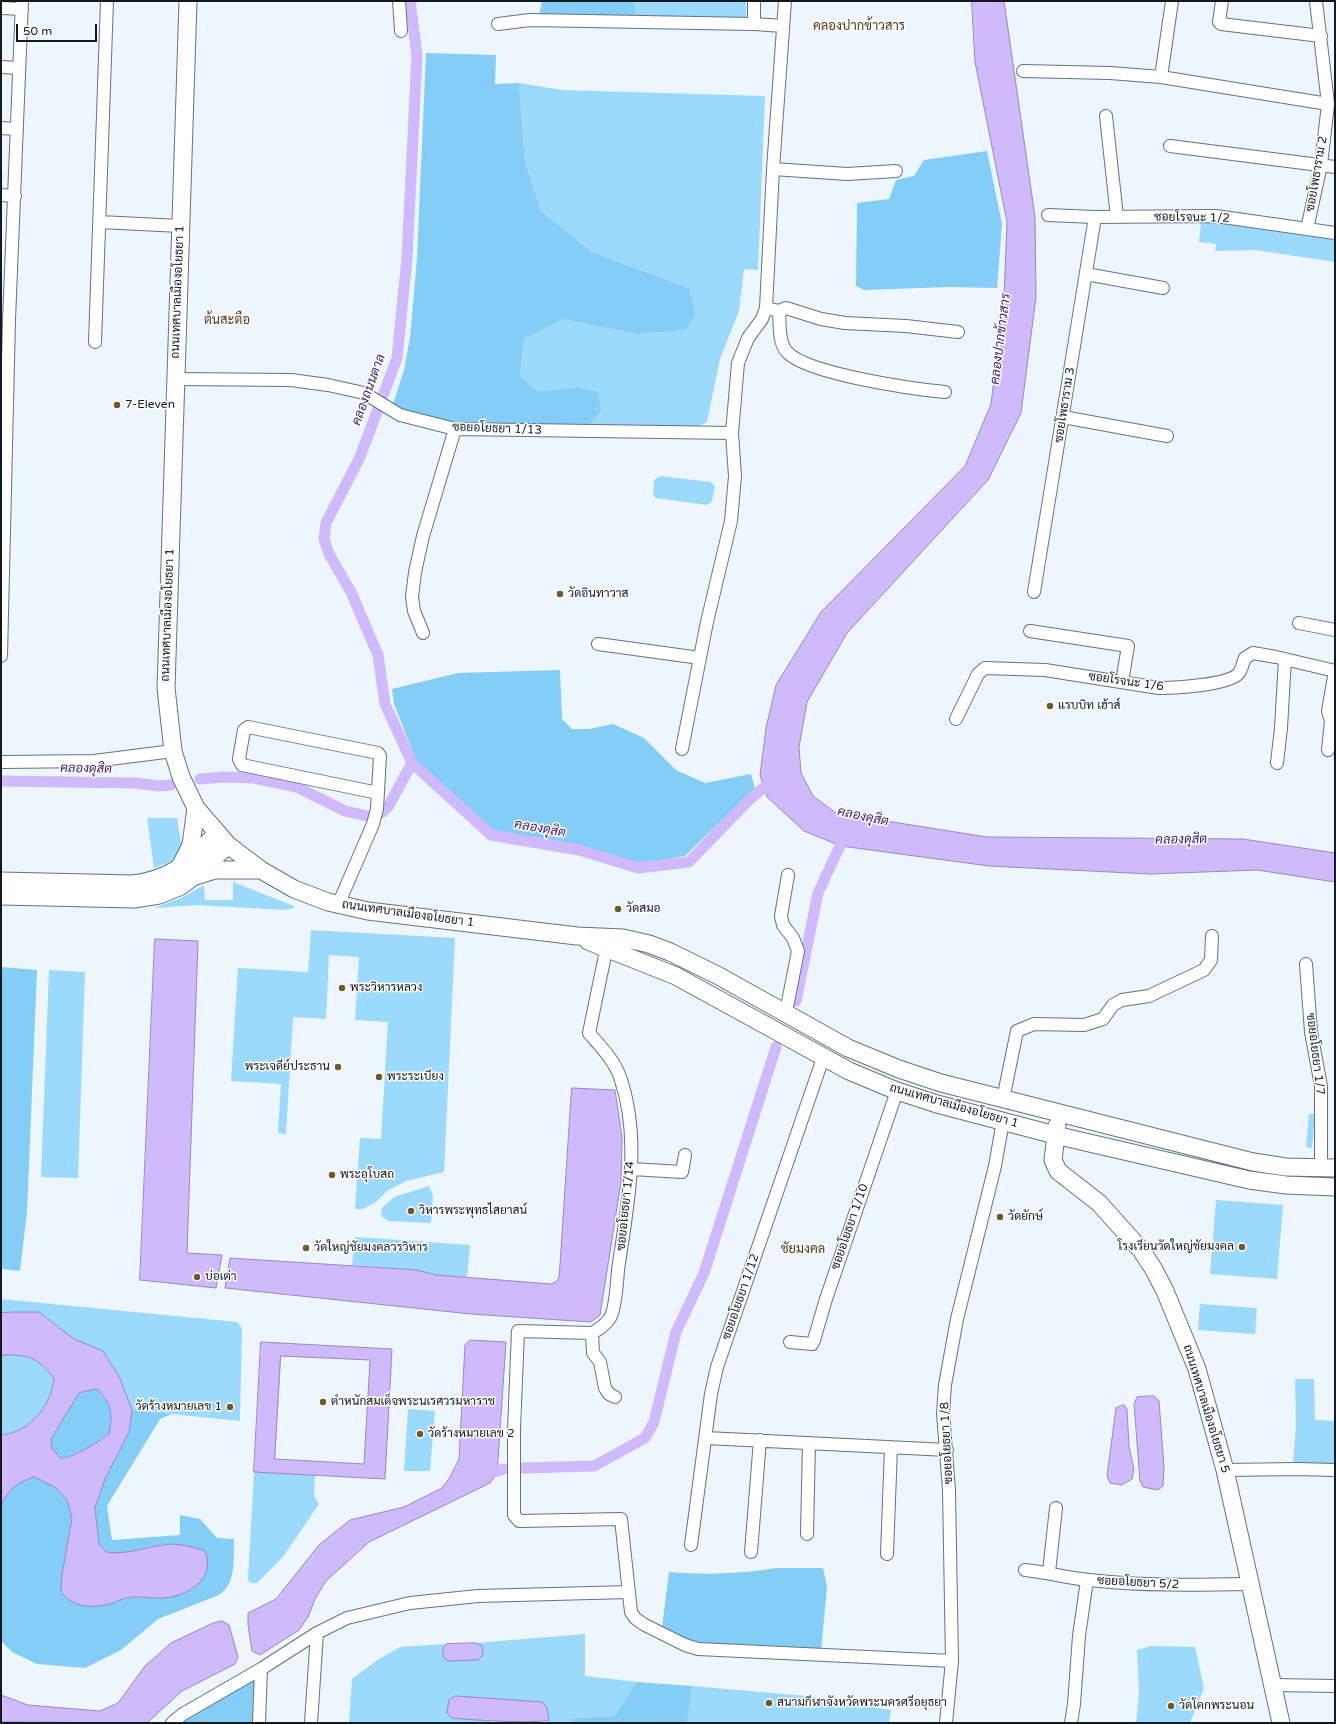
<!DOCTYPE html>
<html>
<head>
<meta charset="utf-8">
<style>
	body { margin:0 }
	#map { position:relative; width:1336px; height:1724px; overflow:hidden; background:#edf6fc; font-family:"Varela Round",sans-serif }
	canvas { display:block }
	.frame { position:absolute; inset:0; border:2px solid #111a1f; pointer-events:none }
	.scale { position:absolute; left:16px; top:24px; width:81px; height:18px; box-sizing:border-box; border:2px solid #111a1f; border-top:0; padding-left:5px; font-size:12px; line-height:14px; white-space:nowrap; color:#111a1f; -webkit-text-stroke:3px #fff; paint-order:stroke }
</style>
</head>
<body>
<div id="map">
<canvas width="1336" height="1724"></canvas>
<div class="frame"></div>
<div class="scale">50 m</div>
</div>
<script>
const c = document.querySelector('canvas').getContext('2d');
c.lineJoin = 'round';
function fill(path, color) { c.fillStyle = color; c.fill(path, 'evenodd'); }
function strokePath(path, color, width, dash) { c.strokeStyle = color; c.lineWidth = width; c.lineCap = dash ? 'butt' : 'round'; c.setLineDash(dash || []); c.stroke(path); }
function write(font, color, halo, rows, align = 'center') {
  c.font = font + ' "Varela Round",Sarabun,sans-serif'; c.lineWidth = 3; c.setLineDash([]); c.textBaseline = 'middle'; c.strokeStyle = halo; c.fillStyle = color; for (const [text, x, y, turn = 0] of rows) {
    c.save(); c.translate(x, y); c.rotate((+turn || 0) * Math.PI / 180); c.textAlign = isNaN(turn) ? turn : align; if (halo) c.strokeText(text, 0, 0); c.fillText(text, 0, 0); c.restore();
  }
}
const green = new Path2D(`
	M 632,1 L 746,1 L 746,17 L 744,20 L 636,19 Z
	M 519,83 L 562,90 L 765,96 L 758,270 L 744,269 L 739,311 L 720,359 L 707,422 L 699,426 L 587,427 L 577,388 L 537,391 L 520,375 L 524,339 L 563,319 L 637,334 L 686,330 L 689,288 L 592,252 L 541,211 L 525,162 Z
	M 1201,222 L 1220,223 L 1335,240 L 1335,262 L 1255,250 L 1215,251 L 1216,244 L 1199,242 Z
	M 660,476 L 711,482 L 715,487 L 712,501 L 707,505 L 656,498 L 653,495 L 654,480 Z
	M 147,818 L 177,818 L 182,848 L 176,859 L 154,868 Z
	M 233,882 L 294,906 L 294,908 L 284,910 L 198,905 L 154,908 L 181,898 L 204,885 L 205,900 L 233,900 Z
	M 311,930 L 455,938 L 444,1172 L 406,1181 L 387,1191 L 376,1202 L 363,1209 L 355,1209 L 360,1138 L 381,1139 L 388,1022 L 355,1020 L 359,957 L 329,955 L 326,1019 L 293,1017 L 286,1134 L 278,1133 L 281,1084 L 231,1081 L 238,968 L 308,972 Z
	M 49,970 L 85,972 L 78,1178 L 41,1177 Z
	M 1309,1114 L 1315,1114 L 1312,1148 L 1306,1147 Z
	M 429,1186 L 433,1196 L 431,1223 L 389,1221 L 381,1216 L 382,1208 L 394,1197 Z
	M 1216,1200 L 1283,1205 L 1277,1279 L 1210,1274 Z
	M 355,1237 L 470,1245 L 467,1277 L 436,1275 L 417,1270 L 352,1265 Z
	M 1,1299 L 237,1322 L 242,1328 L 240,1421 L 132,1410 L 119,1376 L 103,1351 L 74,1339 L 39,1312 L 1,1313 Z
	M 1200,1304 L 1257,1308 L 1255,1334 L 1198,1330 Z
	M 1,1355 C 30,1355 36,1356 54,1379 C 51,1406 29,1433 1,1435 Z
	M 1295,1379 L 1314,1379 L 1315,1420 L 1335,1421 L 1335,1466 L 1293,1463 L 1296,1426 Z
	M 408,1409 L 435,1411 L 430,1471 L 404,1471 Z
	M 254,1472 L 315,1475 L 314,1496 L 319,1504 L 282,1558 L 257,1583 L 251,1583 L 248,1580 Z
	M 585,1634 L 585,1676 L 637,1682 L 615,1716 L 574,1718 L 571,1723 L 544,1723 L 549,1720 L 547,1707 L 456,1696 L 449,1700 L 447,1713 L 493,1722 L 529,1723 L 349,1723 L 352,1679 L 376,1661 L 400,1647 L 446,1644 L 443,1649 L 482,1646 L 476,1643 Z
	M 1151,1646 L 1195,1647 L 1204,1688 L 1190,1723 L 1136,1723 L 1139,1693 L 1137,1650 Z
	M 692,1686 L 807,1696 L 891,1710 L 889,1723 L 687,1723 Z`);
const forest = new Path2D(`
	M 542,1 L 632,1 L 635,6 L 636,19 L 539,16 Z
	M 426,53 L 496,55 L 495,84 L 519,83 L 525,162 L 541,211 L 592,252 L 689,288 L 695,314 L 686,330 L 637,334 L 563,319 L 524,339 L 520,375 L 537,391 L 577,388 L 598,392 L 601,411 L 587,427 L 455,426 L 392,407 L 404,370 L 410,338 L 417,258 Z
	M 987,151 L 1002,224 L 997,288 L 948,287 L 864,290 L 856,286 L 857,203 L 889,199 L 896,180 L 914,176 L 924,160 Z
	M 560,670 L 562,719 L 572,729 L 589,729 L 613,724 L 644,738 L 676,770 L 705,783 L 751,774 L 755,788 L 685,856 L 639,864 L 581,847 L 494,831 L 416,760 L 394,704 L 392,689 L 458,673 Z
	M 1,967 L 37,970 L 27,1212 L 20,1271 L 1,1269 Z
	M 97,1389 C 112,1405 113,1413 109,1434 C 96,1443 74,1458 60,1458 L 52,1448 L 51,1439 L 79,1393 Z
	M 132,1410 L 172,1414 L 160,1419 L 107,1506 L 112,1540 L 180,1535 L 180,1515 L 200,1519 L 217,1538 L 234,1539 C 233,1559 237,1583 219,1595 L 158,1619 L 121,1650 L 85,1668 L 37,1664 L 12,1652 L 1,1641 L 1,1505 C 10,1488 16,1483 34,1477 L 55,1487 L 67,1500 L 72,1518 L 62,1575 L 61,1591 L 105,1605 L 130,1597 L 165,1598 L 164,1544 L 119,1554 L 106,1552 L 99,1544 L 95,1508 L 105,1479 L 129,1432 Z
	M 776,1568 L 823,1568 L 827,1587 L 821,1651 L 698,1644 L 680,1638 L 662,1628 L 669,1572 C 707,1575 739,1574 776,1568 Z
	M 253,1677 L 255,1683 L 252,1723 L 179,1723 Z
	M 637,1682 L 692,1686 L 687,1723 L 571,1723 L 574,1718 L 615,1716 Z`);
const water = new Path2D(`
	M 972,1 L 1004,1 L 1035,217 L 1036,297 L 1021,413 L 988,480 L 847,633 L 807,702 L 799,747 L 801,773 L 813,796 L 836,813 L 987,837 L 1243,839 L 1335,853 L 1335,882 L 1257,870 L 1150,874 L 989,866 L 841,846 L 804,831 L 767,797 L 760,775 L 766,728 L 776,685 L 821,612 L 965,466 L 991,404 L 1004,299 L 1007,222 L 975,62 Z
	M 155,939 L 198,941 L 187,1253 L 222,1255 L 216,1288 L 140,1280 Z
	M 572,1088 L 615,1090 L 622,1137 L 621,1182 L 600,1315 L 591,1322 L 471,1314 L 225,1288 L 230,1258 L 417,1270 L 436,1275 L 551,1284 L 556,1282 L 559,1277 Z
	M 15,1312 L 39,1312 L 74,1339 L 103,1351 L 119,1376 L 132,1410 L 129,1432 L 105,1479 L 95,1508 L 99,1544 L 106,1552 C 126,1555 143,1548 162,1545 C 176,1542 192,1547 205,1551 C 216,1579 189,1595 165,1598 C 154,1599 142,1596 131,1597 C 122,1598 114,1604 105,1605 C 86,1608 73,1606 61,1592 L 62,1575 L 72,1518 L 67,1500 L 55,1487 L 34,1477 C 16,1483 10,1488 1,1505 L 1,1435 C 29,1433 51,1406 54,1379 C 37,1356 29,1355 1,1355 L 1,1313 ZM 97,1389 C 112,1405 113,1413 109,1434 C 96,1443 74,1458 60,1458 L 52,1448 L 51,1439 L 79,1393 Z
	M 470,1340 L 506,1342 L 497,1474 L 490,1483 L 369,1542 L 326,1581 L 315,1599 L 308,1617 L 299,1630 L 260,1655 L 252,1651 L 248,1625 L 248,1613 L 276,1599 L 319,1545 L 350,1520 L 404,1507 L 442,1488 L 450,1477 L 459,1459 L 465,1345 Z
	M 261,1342 L 392,1349 L 385,1479 L 254,1472 ZM 281,1356 L 370,1360 L 364,1464 L 275,1459 Z
	M 1154,1396 L 1159,1401 L 1164,1467 L 1163,1486 L 1158,1490 L 1143,1487 L 1140,1481 L 1134,1404 L 1137,1397 Z
	M 1124,1405 L 1127,1409 L 1129,1447 L 1134,1469 L 1132,1479 L 1122,1485 L 1110,1483 L 1107,1476 L 1116,1408 Z
	M 222,1621 L 229,1625 L 238,1657 L 235,1664 L 182,1691 L 147,1723 L 1,1722 L 1,1695 L 28,1705 L 100,1711 L 118,1703 L 145,1666 L 171,1643 L 213,1623 Z
	M 476,1643 L 482,1646 L 483,1655 L 478,1660 L 448,1661 L 443,1657 L 443,1649 L 446,1644 Z
	M 456,1696 L 542,1702 L 547,1707 L 549,1720 C 535,1724 471,1720 452,1718 L 447,1713 L 449,1700 Z`);
const canal = new Path2D(`
	M 410,1 L 417,55 L 407,258 L 397,358 L 360,457 L 326,523 L 324,539 L 329,554 L 351,592 L 378,655 L 385,704 L 412,763 L 491,835 L 579,850 L 638,868 L 689,862 L 749,800 L 775,778
	M 200,779 L 224,777 L 254,778 L 297,787 L 345,811 L 367,816
	M 1,781 L 135,783 L 159,786 L 171,785
	M 381,813 L 388,807 L 412,763
	M 796,1001 L 818,893 L 846,833
	M 524,1468 L 594,1466 L 645,1438 L 654,1422 L 676,1332 L 704,1273 L 776,1047
	M 483,1475 L 504,1469`);
const street = new Path2D(`
	M 399,1 L 401,31
	M 754,1 L 754,24
	M 1222,1 L 1219,22 L 1221,24 L 1321,36
	M 1,8 L 22,9
	M 498,24 L 530,20 L 754,24 L 783,26
	M 1,67 L 19,68
	M 1023,71 L 1110,73 L 1161,77 L 1328,104
	M 1161,77 L 1172,1
	M 1106,116 L 1117,217
	M 1,128 L 17,129
	M 1170,146 L 1335,167
	M 773,169 L 847,174 L 896,171
	M 1,195 L 15,196
	M 1048,215 L 1095,217 L 1216,216 L 1335,233
	M 100,222 L 180,226
	M 1307,229 L 1321,165 L 1328,104 L 1316,1
	M 1086,274 L 1163,288
	M 766,308 L 779,311 C 780,322 778,343 787,352 C 807,374 913,389 945,392
	M 779,311 L 786,308 L 821,319 L 845,323 L 906,326 L 958,332
	M 95,342 L 107,1
	M 175,379 L 291,380 L 328,385 L 364,393 L 400,415 L 455,429 L 732,433
	M 1063,417 L 1167,436
	M 1034,592 L 1095,217
	M 1299,623 L 1335,630
	M 1030,631 L 1128,646 L 1122,682
	M 423,633 L 414,611 L 412,597 L 415,572 L 423,536 L 455,429
	M 598,644 L 700,658
	M 1,656 L 9,320 L 22,1
	M 956,719 L 978,674 L 985,668 L 1045,670 L 1159,688 C 1175,688 1230,685 1239,673 C 1242,669 1243,662 1245,658 L 1253,653 L 1276,657 L 1335,671
	M 682,749 L 707,622 L 731,521 L 735,476 L 732,433 L 738,363 L 748,338 L 762,319 L 766,308 L 773,169 L 785,1
	M 1328,750 L 1331,721 L 1328,711 L 1335,671
	M 1,762 L 94,761 L 173,751
	M 1277,763 L 1281,728 L 1285,659
	M 338,905 L 373,824 L 377,809 L 380,756 L 378,753 L 248,727 L 244,730 L 239,759 L 242,765 L 378,793
	M 608,941 L 589,1033 C 601,1047 614,1060 620,1077 C 642,1140 627,1207 618,1270 C 617,1282 616,1308 610,1318 C 605,1325 600,1329 592,1333 L 518,1331 L 514,1429 L 514,1515 L 519,1521 L 621,1519 L 631,1612 L 635,1618 L 643,1624 L 685,1645 L 698,1649 L 952,1661
	M 1306,964 L 1311,1032 L 1321,1086 L 1321,1168
	M 786,1012 L 798,951 L 793,938 L 783,925 L 781,916 L 788,875
	M 1003,1099 L 1017,1031 L 1034,1024 L 1084,1025 L 1103,1019 L 1113,1005 L 1122,1000 L 1149,996 L 1204,970 L 1211,960 L 1212,936
	M 632,1169 L 682,1172 L 685,1155
	M 592,1333 L 593,1353 L 600,1362 L 605,1388 L 609,1394 L 615,1397
	M 790,1342 L 812,1344 L 814,1340 L 826,1299 L 897,1091
	M 706,1438 L 947,1450
	M 1225,1470 L 1297,1469 L 1335,1470
	M 807,1534 L 809,1443
	M 691,1545 L 711,1394 L 717,1367 L 823,1058
	M 751,1552 L 760,1440
	M 887,1554 L 891,1447
	M 1025,1570 C 1046,1572 1067,1578 1089,1580 C 1143,1586 1197,1585 1251,1584
	M 1049,1572 L 1056,1508
	M 1273,1685 L 1335,1686
	M 172,1723 L 183,1714 L 261,1669 L 317,1633
	M 259,1723 L 261,1669
	M 311,1723 L 317,1633 L 347,1618 L 410,1603 L 478,1596 L 629,1592
	M 946,1723 L 952,1661 L 949,1490 L 943,1413 L 945,1385 L 957,1319 L 995,1166 L 1003,1121
	M 1071,1723 L 1074,1704 L 1079,1636 L 1087,1580`);
const secondary = new Path2D(`
	M 188,1 L 166,688 L 173,751 L 181,777 L 196,808 L 228,845 L 261,870 L 294,889 L 328,902 L 368,911 L 577,936 L 623,938 L 649,944 L 670,952 L 717,975 L 848,1048 L 899,1069 L 941,1083 L 1253,1162 L 1286,1167 L 1335,1168
	M 182,863 L 191,845 L 196,808
	M 196,876 L 215,870 L 261,870
	M 1,881 L 133,884 C 174,879 188,861 217,834
	M 1,896 L 134,899 L 159,895 L 179,887 L 193,877 L 228,845
	M 588,941 L 676,976 L 849,1071 L 897,1091 L 937,1104 L 1055,1135 L 1249,1180 L 1286,1185 L 1335,1187
	M 1057,1126 L 1053,1160 L 1058,1171 L 1099,1203 L 1141,1250 L 1153,1268 L 1165,1291 L 1197,1369 L 1225,1470 L 1281,1723`);
const markers = [
	[117,405,4,"#73572a"],
	[560,594,4,"#73572a"],
	[1050,706,4,"#73572a"],
	[618,909,4,"#73572a"],
	[342,988,4,"#73572a"],
	[338,1067,4,"#73572a"],
	[379,1077,4,"#73572a"],
	[332,1175,4,"#73572a"],
	[411,1211,4,"#73572a"],
	[1000,1217,4,"#73572a"],
	[1242,1247,4,"#73572a"],
	[306,1248,4,"#73572a"],
	[197,1277,4,"#73572a"],
	[323,1402,4,"#73572a"],
	[230,1407,4,"#73572a"],
	[420,1434,4,"#73572a"],
	[769,1703,4,"#73572a"],
	[1171,1706,4,"#73572a"]
];
const streetNames = [
	["ซอยโพธาราม 2",1317,174,-80],
	["ซอยโรจนะ 1/2",1192,218,1],
	["ถนนเทศบาลเมืองอโยธยา 1",178,292,-88],
	["ซอยโพธาราม 3",1065,405,-81],
	["ซอยอโยธยา 1/13",497,429,2],
	["ถนนเทศบาลเมืองอโยธยา 1",168,615,-88],
	["ซอยโรจนะ 1/6",1126,682,8],
	["ถนนเทศบาลเมืองอโยธยา 1",408,914,8],
	["ซอยอโยธยา 1/7",1315,1054,83],
	["ถนนเทศบาลเมืองอโยธยา 1",954,1106,16],
	["ซอยอโยธยา 1/14",626,1206,-84],
	["ซอยอโยธยา 1/10",850,1227,-71],
	["ซอยอโยธยา 1/12",741,1297,-71],
	["ถนนเทศบาลเมืองอโยธยา 5",1206,1409,73],
	["ซอยอโยธยา 1/8",947,1443,-93],
	["ซอยอโยธยา 5/2",1138,1583,3]
];
const poiNames = [
	["7-Eleven",125,405],
	["วัดอินทาวาส",568,594],
	["แรบบิท เฮ้าส์",1058,706],
	["วัดสมอ",626,909],
	["พระวิหารหลวง",350,988],
	["พระเจดีย์ประธาน",330,1067,"right"],
	["พระระเบียง",387,1077],
	["พระอุโบสถ",340,1175],
	["วิหารพระพุทธไสยาสน์",419,1211],
	["วัดยักษ์",1008,1217],
	["โรงเรียนวัดใหญ่ชัยมงคล",1234,1247,"right"],
	["วัดใหญ่ชัยมงคลวรวิหาร",314,1248],
	["บ่อเต่า",205,1277],
	["ตำหนักสมเด็จพระนเรศวรมหาราช",331,1402],
	["วัดร้างหมายเลข 1",222,1407,"right"],
	["วัดร้างหมายเลข 2",428,1434],
	["สนามกีฬาจังหวัดพระนครศรีอยุธยา",777,1703],
	["วัดโคกพระนอน",1179,1706]
];
const neighbourhoodNames = [
	["คลองปากข้าวสาร",859,27],
	["ต้นสะตือ",227,321],
	["ชัยมงคล",803,1250]
];
const waterNames = [
	["คลองปากข้าวสาร",1001,339,-83],
	["คลองถนนตาล",369,390,-70],
	["คลองดุสิต",86,769,1],
	["คลองดุสิต",863,817,12],
	["คลองดุสิต",540,829,10],
	["คลองดุสิต",1181,840,-1]
];
fill(green, '#9bd9fd');
fill(forest, '#84cdf7');
fill(water, '#cebafd');
strokePath(water, '#958aba', 1);
strokePath(canal, '#cebafd', 11);
strokePath(street, '#607481', 14);
strokePath(secondary, '#607481', 19);
strokePath(street, '#fff', 12);
strokePath(secondary, '#fff', 17);
for (const [x, y, r, color] of markers) { const dot = new Path2D(); dot.arc(x, y, r, 0, 2 * Math.PI); c.fillStyle = color; c.fill(dot); strokePath(dot, '#fff', 1.5); }
write('12px', '#111a1f', '#fff', streetNames);
write('12px', '#111a1f', '#fff', poiNames, 'left');
write('13px', '#513b16', '#fff', neighbourhoodNames);
write('italic 13px', '#3a1b65', '#fff', waterNames);
</script>
</body>
</html>
